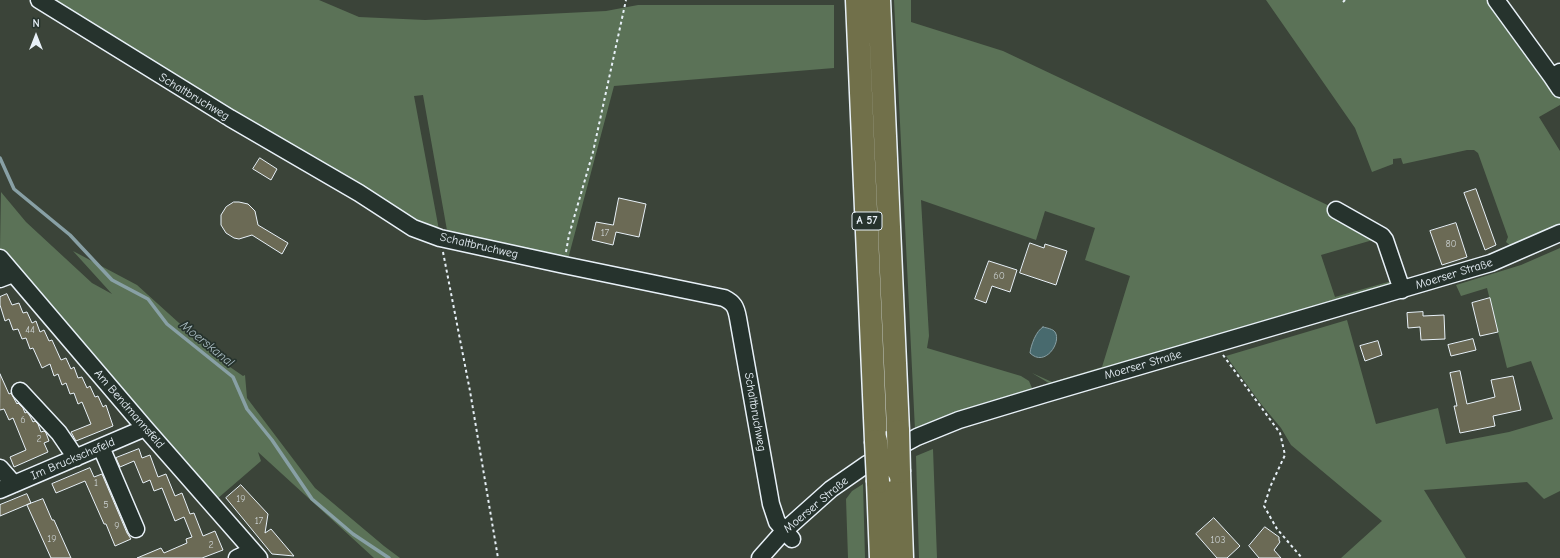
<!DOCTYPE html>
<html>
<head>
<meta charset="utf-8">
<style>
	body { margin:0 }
	#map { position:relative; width:1560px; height:558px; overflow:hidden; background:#3b4439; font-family:"Comic Neue",sans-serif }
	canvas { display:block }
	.north { position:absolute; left:16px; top:16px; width:40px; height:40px; -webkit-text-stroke:3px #26332d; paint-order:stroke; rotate:0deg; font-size:11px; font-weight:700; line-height:16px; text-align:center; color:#e8f1f8 }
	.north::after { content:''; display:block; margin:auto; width:14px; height:18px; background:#e8f1f8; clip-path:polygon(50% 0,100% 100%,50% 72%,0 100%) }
</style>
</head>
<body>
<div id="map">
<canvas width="1560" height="558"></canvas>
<div class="north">N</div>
</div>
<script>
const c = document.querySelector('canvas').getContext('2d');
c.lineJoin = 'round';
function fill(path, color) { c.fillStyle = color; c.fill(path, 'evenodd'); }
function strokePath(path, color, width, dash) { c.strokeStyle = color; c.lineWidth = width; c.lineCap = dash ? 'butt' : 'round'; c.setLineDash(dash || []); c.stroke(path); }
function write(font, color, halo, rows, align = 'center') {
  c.font = font + ' "Comic Neue",sans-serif'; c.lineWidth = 3.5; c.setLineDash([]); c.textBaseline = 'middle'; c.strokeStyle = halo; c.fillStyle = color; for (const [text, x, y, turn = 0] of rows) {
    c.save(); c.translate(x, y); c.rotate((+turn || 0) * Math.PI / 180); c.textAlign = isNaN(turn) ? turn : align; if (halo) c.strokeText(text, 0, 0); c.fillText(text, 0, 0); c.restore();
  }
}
const green = new Path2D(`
	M 47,0 L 319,0 L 359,17 L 425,20 L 606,11 L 638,5 L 834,5 L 834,68 L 614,86 L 568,259 L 448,236 L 423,95 L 414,96 L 439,230 L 419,224 Z
	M 894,0 L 911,0 L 911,22 L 1003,51 L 1223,155 L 1390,235 L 1321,255 L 1335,297 L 1395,280 L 1396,285 L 1052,385 L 1032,373 L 1052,382 L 1102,367 L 1130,276 L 1085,260 L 1095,228 L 1045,211 L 1036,240 L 921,200 L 929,336 L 927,348 L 1021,376 L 1029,381 L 1032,388 L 1030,391 L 915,430 Z
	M 1266,0 L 1505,0 L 1560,76 L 1560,105 L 1539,117 L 1560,151 L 1560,227 L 1511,246 L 1506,242 L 1508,237 L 1478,153 L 1474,150 L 1467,150 L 1403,164 L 1401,158 L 1393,159 L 1393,164 L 1372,172 L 1355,128 Z
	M 1,192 L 26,222 L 92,283 L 112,294 L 73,251 L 137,285 L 220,360 L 243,376 L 245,375 L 247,398 L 315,488 L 384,546 L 400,558 L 374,558 L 258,452 L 261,461 L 217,499 L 85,344 L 0,249 Z
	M 1560,248 L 1560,491 L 1544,499 L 1527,482 L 1424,490 L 1466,558 L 1341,558 L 1382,521 L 1291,445 L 1281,428 L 1261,404 L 1226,356 L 1347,320 L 1376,424 L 1438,408 L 1446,444 L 1509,432 L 1553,419 L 1531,361 L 1507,368 L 1487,288 L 1461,296 L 1456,285 L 1521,265 Z
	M 933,449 L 937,558 L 919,558 L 916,456 Z
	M 863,484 L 865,558 L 848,558 L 846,499 L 852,491 Z`);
const water = new Path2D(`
	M 1043,327 C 1047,328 1053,329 1055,332 C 1062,342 1045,368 1030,353 C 1031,345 1036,331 1043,327 Z`);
const stream = new Path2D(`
	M 0,158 L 14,189 L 70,235 L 112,280 L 148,299 L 167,324 L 233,377 L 247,409 L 272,440 L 312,499 L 353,534 L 389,558`);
const building = new Path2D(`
	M 260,158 L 277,169 L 271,180 L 253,169 Z
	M 1476,189 L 1496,245 L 1485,250 L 1464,193 Z
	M 619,198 L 646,204 L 639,237 L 616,232 L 613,245 L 592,240 L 596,222 L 613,225 Z
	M 234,202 L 239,202 L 248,204 L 255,211 L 258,225 L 288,243 L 282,254 L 252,235 L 239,239 L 234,238 L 226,233 L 221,225 L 221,215 L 226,207 Z
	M 1456,223 L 1467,257 L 1442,265 L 1430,231 Z
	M 1030,243 L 1044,248 L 1045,244 L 1067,251 L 1056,285 L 1020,273 Z
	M 989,261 L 1017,270 L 1010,292 L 992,286 L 986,303 L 975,299 Z
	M 7,294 L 12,305 L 19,303 L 23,313 L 27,312 L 32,323 L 36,321 L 40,332 L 44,330 L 49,341 L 52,340 L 61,360 L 66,358 L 71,369 L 74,367 L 78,378 L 82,377 L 87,388 L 90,386 L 95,397 L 98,396 L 103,407 L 106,405 L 113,426 L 76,441 L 71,432 L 91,424 L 82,402 L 78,404 L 74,393 L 70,394 L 66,383 L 62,385 L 58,374 L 54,376 L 50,364 L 42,368 L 33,348 L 30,349 L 26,338 L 22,339 L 18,329 L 13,330 L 9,319 L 5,321 L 0,305 L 0,297 Z
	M 1490,298 L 1498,332 L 1480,336 L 1472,303 Z
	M 1423,312 L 1423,316 L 1444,315 L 1445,339 L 1421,340 L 1420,327 L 1408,328 L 1407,313 Z
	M 1473,339 L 1476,350 L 1451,356 L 1448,345 Z
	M 1378,341 L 1382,355 L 1365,361 L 1360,346 Z
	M 1460,371 L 1467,404 L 1495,397 L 1491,380 L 1513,376 L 1521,410 L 1493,416 L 1495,426 L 1460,433 L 1454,406 L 1457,406 L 1450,373 Z
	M 0,374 L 9,394 L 11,393 L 17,404 L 18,403 L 23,408 L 25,413 L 27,412 L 30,416 L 33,422 L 35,421 L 38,424 L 41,432 L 44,431 L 46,433 L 49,441 L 44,443 L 48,452 L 14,467 L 10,457 L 26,450 L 13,418 L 9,420 L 4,409 L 0,410 Z
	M 139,449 L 142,458 L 150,455 L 158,477 L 166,474 L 175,496 L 182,493 L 190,514 L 194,513 L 203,536 L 215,531 L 223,550 L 202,558 L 137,558 L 161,548 L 164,553 L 187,543 L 186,539 L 192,537 L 184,517 L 175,521 L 162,488 L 154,491 L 150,480 L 143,483 L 134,461 L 120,467 L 116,458 Z
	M 90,468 L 94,477 L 102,474 L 127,533 L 131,539 L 115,546 L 106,524 L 104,524 L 85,481 L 56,493 L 52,484 Z
	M 241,485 L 268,514 L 265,533 L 271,529 L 294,556 L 272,554 L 226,498 Z
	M 27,494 L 31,503 L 0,516 L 0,505 Z
	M 43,499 L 52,520 L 54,520 L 71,558 L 51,558 L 27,505 Z
	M 1214,518 L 1240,546 L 1227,558 L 1217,558 L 1196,534 Z
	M 1265,527 L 1279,537 L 1279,540 L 1280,542 L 1274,550 L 1281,558 L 1259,558 L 1249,546 Z`);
const path = new Path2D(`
	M 1343,2 L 1345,0
	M 443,252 L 470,391 L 498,558
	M 566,252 L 569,235 L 593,152 L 626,0
	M 1223,355 L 1280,433 L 1285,455 L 1271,485 L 1264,506 L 1277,529 L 1302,558`);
const minor = new Path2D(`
	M 39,0 L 230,118 L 359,193 L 413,228 L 440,238 L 564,265 L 724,298 C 734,303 736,307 738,318 L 771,504 L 777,522 L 792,539
	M 1496,0 L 1552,77 L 1560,72
	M 1552,77 L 1560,89
	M 1336,210 L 1382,236 L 1385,240 L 1402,290
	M 0,258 L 145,428 L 259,558
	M 0,279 L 13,274
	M 20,391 L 59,433 L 76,458
	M 101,447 L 136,529
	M 0,468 L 14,484
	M 0,490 L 145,428
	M 237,558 L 252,551
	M 760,558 L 784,531 L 831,489 L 867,464 L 917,437 L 959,420 L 1045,394 L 1491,263 L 1560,233`);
const highway = new Path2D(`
	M 857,0 L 876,441
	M 879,0 L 898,431
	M 899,472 L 902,558
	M 878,482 L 881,558`);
const highwayBridge = new Path2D(`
	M 898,431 L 899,472
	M 876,441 L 878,482`);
const numberNames = [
	["17",605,233],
	["80",1451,244],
	["60",999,276],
	["44",30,330],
	["6",23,420],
	["2",39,439],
	["1",96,483],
	["19",241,499],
	["5",106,505],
	["17",259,521],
	["9",117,526],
	["19",52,539],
	["103",1218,540],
	["2",211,545]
];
const shields = [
	[867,221,30]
];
const shieldNames = [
	["A 57",867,221]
];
const streetNames = [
	["Schaltbruchweg",194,97,31],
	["Schaltbruchweg",479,246,13],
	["Moerser Straße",1454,274,-17],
	["Moerser Straße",1143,365,-16],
	["Am Bendmannsfeld",129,409,49],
	["Schaltbruchweg",755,412,80],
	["Im Bruckschefeld",73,459,-23],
	["Moerser Straße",816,505,-40]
];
const waterNames = [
	["Moerskanal",207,344,39]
];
fill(green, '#5b7257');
fill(water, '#486a6e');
strokePath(water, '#88a0a5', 1);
strokePath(stream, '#88a0a5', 3.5);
fill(building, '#6b6a55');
strokePath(building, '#e8f1f8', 1);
strokePath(minor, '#e8f1f8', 19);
strokePath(highway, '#e8f1f8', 25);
strokePath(path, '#e8f1f8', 2, [3, 3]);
strokePath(minor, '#26332d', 16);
strokePath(highway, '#71704a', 22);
strokePath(highwayBridge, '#e8f1f8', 25, []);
strokePath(highwayBridge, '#71704a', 22);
write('10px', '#c9cfcf', null, numberNames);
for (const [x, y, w] of shields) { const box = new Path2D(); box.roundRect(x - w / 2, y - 9, w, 18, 3); c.fillStyle = '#26332d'; c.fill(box); strokePath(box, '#e8f1f8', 1); }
write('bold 11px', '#e8f1f8', null, shieldNames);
write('12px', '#e8f1f8', '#26332d', streetNames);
write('italic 13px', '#a8bbc1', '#26332d', waterNames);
</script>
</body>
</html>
